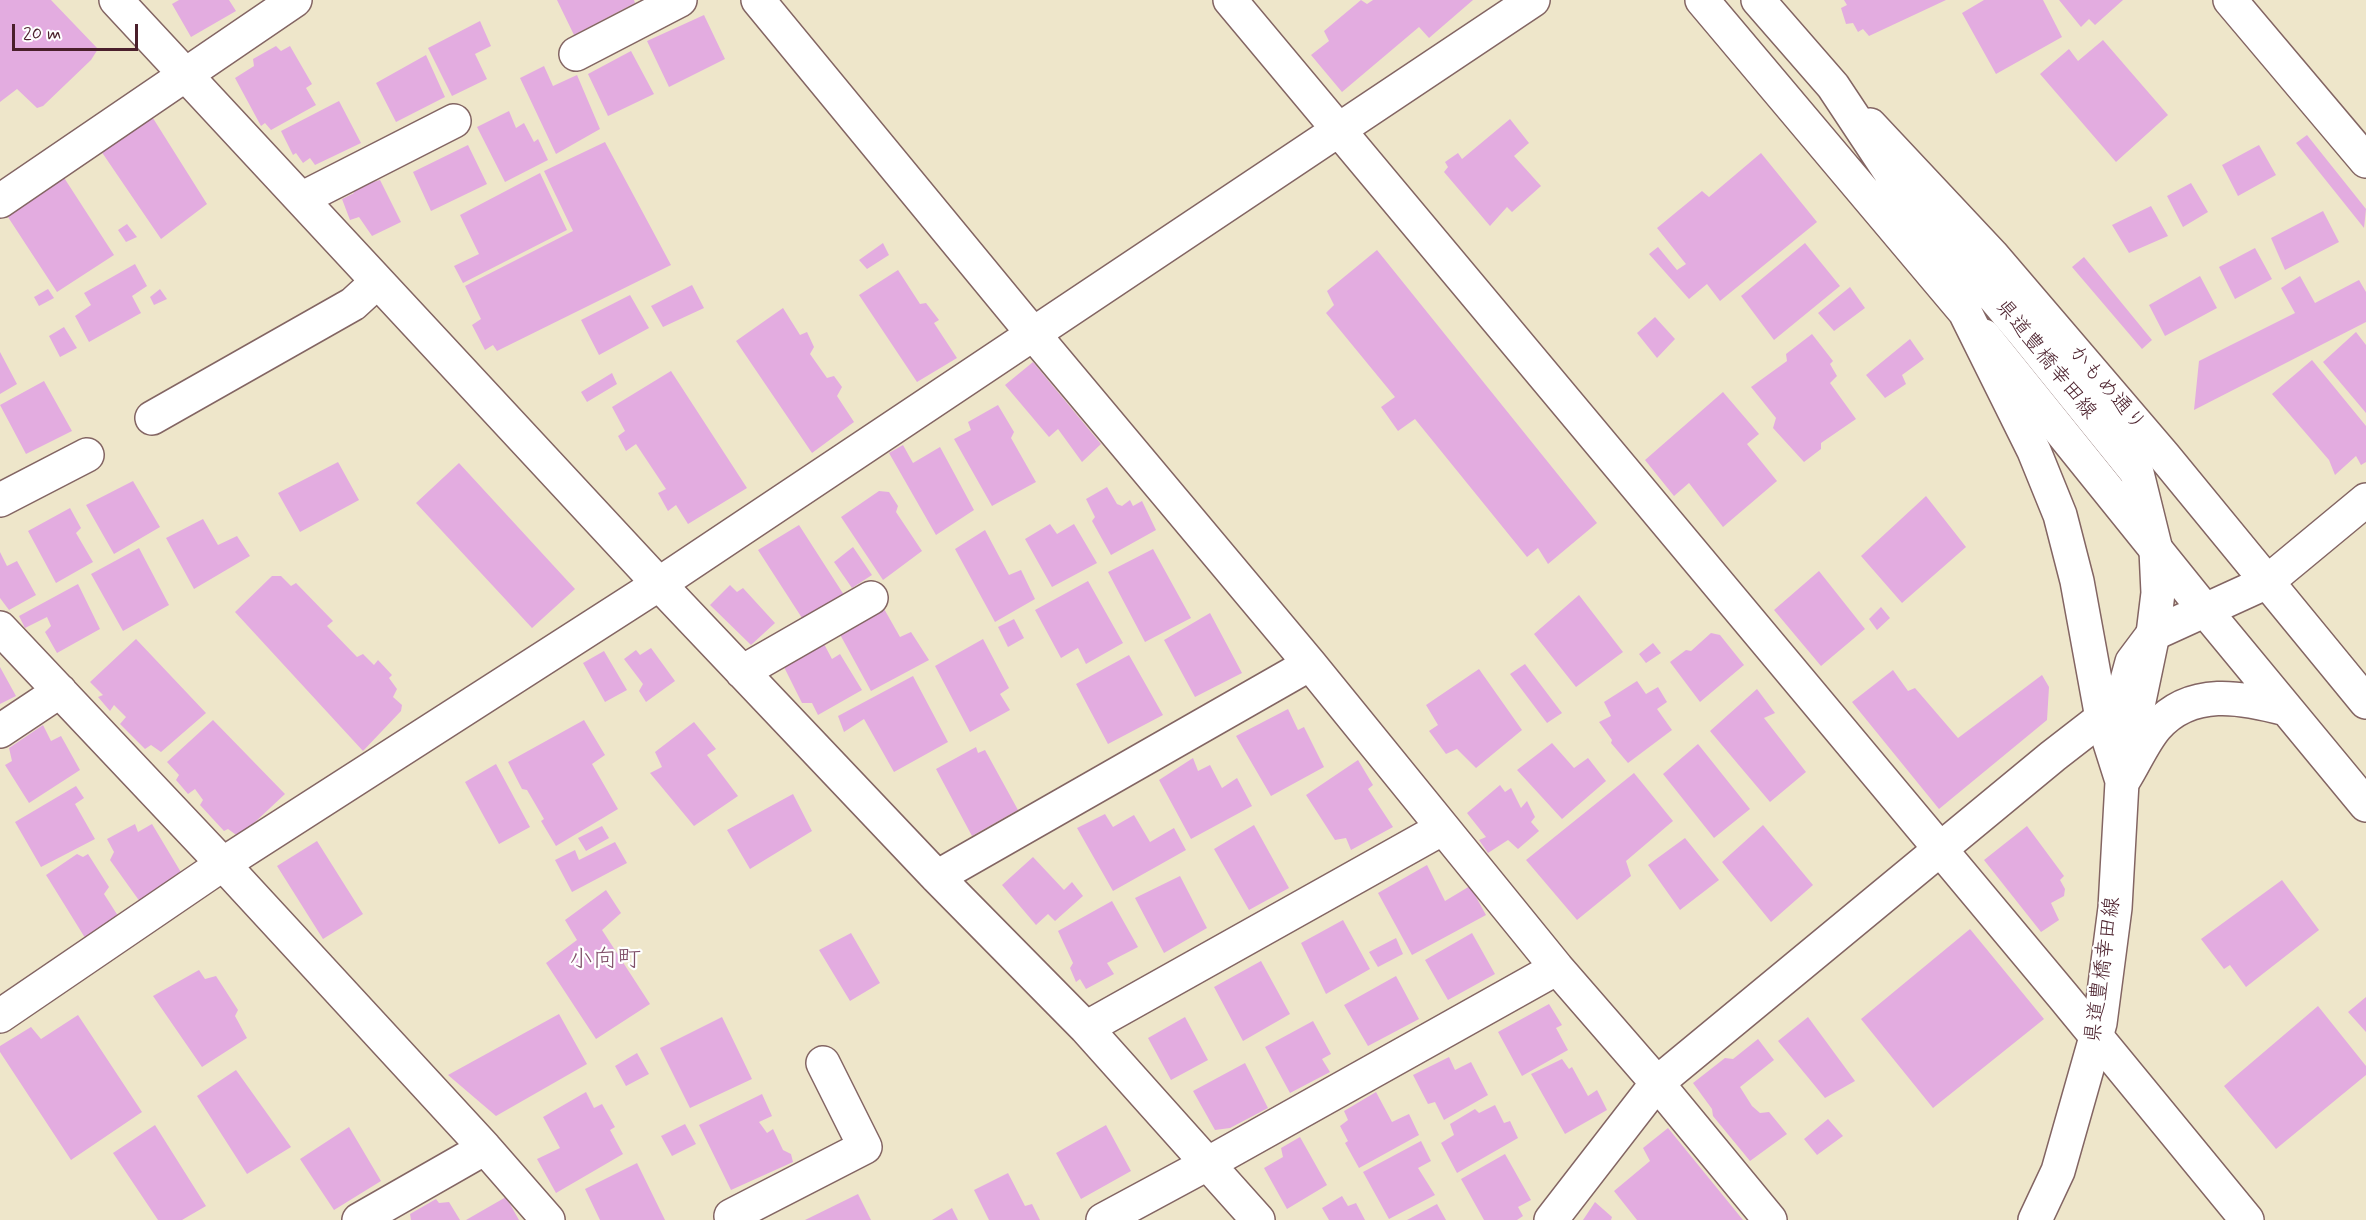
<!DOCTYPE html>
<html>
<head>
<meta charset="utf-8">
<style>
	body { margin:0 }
	#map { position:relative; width:2366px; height:1220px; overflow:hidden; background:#eee6ca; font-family:Mynerve,sans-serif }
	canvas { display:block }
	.scale { position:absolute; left:12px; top:24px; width:126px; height:27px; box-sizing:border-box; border:3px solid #4a1f2b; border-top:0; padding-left:8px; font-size:18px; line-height:21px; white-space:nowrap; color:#4a1f2b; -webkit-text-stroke:4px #fff; paint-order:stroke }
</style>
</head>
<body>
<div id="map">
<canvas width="2366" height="1220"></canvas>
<div class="scale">20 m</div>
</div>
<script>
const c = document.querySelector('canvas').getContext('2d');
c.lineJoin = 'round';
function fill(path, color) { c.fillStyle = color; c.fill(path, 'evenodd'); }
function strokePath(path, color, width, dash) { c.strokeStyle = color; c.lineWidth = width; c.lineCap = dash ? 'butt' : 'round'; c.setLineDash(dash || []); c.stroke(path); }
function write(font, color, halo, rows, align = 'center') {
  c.font = font + ' Mynerve,"Klee One",sans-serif'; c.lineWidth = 4.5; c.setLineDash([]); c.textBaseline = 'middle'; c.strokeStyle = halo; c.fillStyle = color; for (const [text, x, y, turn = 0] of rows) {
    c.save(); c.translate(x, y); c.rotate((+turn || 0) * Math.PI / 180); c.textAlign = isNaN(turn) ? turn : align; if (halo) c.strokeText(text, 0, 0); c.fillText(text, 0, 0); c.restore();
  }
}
const building = new Path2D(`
	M 0,0 L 51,0 L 98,49 L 91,60 L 43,106 L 37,108 L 17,89 L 0,102 Z
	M 179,0 L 229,0 L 236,11 L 191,37 L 172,4 Z
	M 557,0 L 634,0 L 635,3 L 574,35 Z
	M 1361,0 L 1367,4 L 1373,0 L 1473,0 L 1429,38 L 1419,27 L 1342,92 L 1311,55 L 1329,41 L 1324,31 Z
	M 1844,0 L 1946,0 L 1869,36 L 1863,29 L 1858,32 L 1853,23 L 1846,24 L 1841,8 L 1847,5 Z
	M 1984,0 L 2043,0 L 2062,37 L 1996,74 L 1962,13 Z
	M 2059,0 L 2123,0 L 2095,25 L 2089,19 L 2081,27 Z
	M 704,15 L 725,59 L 669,87 L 647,41 Z
	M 480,21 L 491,46 L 475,54 L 487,79 L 452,96 L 428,48 Z
	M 2103,40 L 2168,115 L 2116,162 L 2040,74 L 2069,49 L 2078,61 Z
	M 276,46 L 281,51 L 290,46 L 312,84 L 306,88 L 316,105 L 271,130 L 265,123 L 261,126 L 235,78 L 254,66 L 253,59 Z
	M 631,51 L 654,94 L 608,116 L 588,74 Z
	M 426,55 L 445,97 L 396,122 L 376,83 Z
	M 544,66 L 553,86 L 577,75 L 600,129 L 556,154 L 520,78 Z
	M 339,101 L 361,143 L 315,165 L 310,158 L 303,163 L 296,153 L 293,155 L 281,131 Z
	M 509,111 L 516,128 L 524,123 L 534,142 L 538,139 L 548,160 L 505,182 L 477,127 Z
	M 151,115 L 207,204 L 161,239 L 101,151 Z
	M 1510,119 L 1529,143 L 1514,156 L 1541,186 L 1512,212 L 1507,207 L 1490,226 L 1444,172 L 1448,167 L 1445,162 L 1458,153 L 1462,159 Z
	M 2307,135 L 2366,209 L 2364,228 L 2296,143 Z
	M 605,142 L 671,265 L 497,351 L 493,345 L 485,350 L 472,325 L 481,319 L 465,286 L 573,231 L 544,171 Z
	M 468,145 L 487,184 L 431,211 L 413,172 Z
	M 2259,145 L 2276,175 L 2238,196 L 2222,165 Z
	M 1761,153 L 1817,222 L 1720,301 L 1707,284 L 1689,299 L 1649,254 L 1658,247 L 1677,270 L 1686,264 L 1657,228 L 1702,191 L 1709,197 Z
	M 61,173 L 114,255 L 57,292 L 4,211 Z
	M 540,173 L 567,230 L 463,283 L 454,266 L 479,254 L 460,215 Z
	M 369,178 L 373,182 L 380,180 L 401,222 L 372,236 L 359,217 L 350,220 L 342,199 L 354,193 L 351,186 Z
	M 2191,183 L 2208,212 L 2183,227 L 2167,196 Z
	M 2151,206 L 2168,236 L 2129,253 L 2112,225 Z
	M 2323,211 L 2339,242 L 2285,270 L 2271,238 Z
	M 127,224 L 137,237 L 126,242 L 118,230 Z
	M 883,243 L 889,255 L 867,269 L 859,260 Z
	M 1805,243 L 1840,286 L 1774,340 L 1741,296 Z
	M 2255,248 L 2272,279 L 2235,299 L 2219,267 Z
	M 1377,250 L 1597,523 L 1548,564 L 1538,548 L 1527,557 L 1415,419 L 1398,431 L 1381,407 L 1395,397 L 1326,313 L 1334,305 L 1327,291 Z
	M 2084,257 L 2152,340 L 2142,349 L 2072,267 Z
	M 135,264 L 147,286 L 132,296 L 141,313 L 89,342 L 75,316 L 91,305 L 84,293 Z
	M 898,270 L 920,304 L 926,303 L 939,320 L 934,323 L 957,358 L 917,382 L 859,295 Z
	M 2200,276 L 2217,308 L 2165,336 L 2149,305 Z
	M 2300,276 L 2315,303 L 2359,280 L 2366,292 L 2366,322 L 2194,410 L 2199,361 L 2295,313 L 2281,288 Z
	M 692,285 L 704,308 L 663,327 L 651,306 Z
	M 1850,287 L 1865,308 L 1834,331 L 1818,313 Z
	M 48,289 L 54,298 L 39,306 L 34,297 Z
	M 160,289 L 167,299 L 154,305 L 150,297 Z
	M 630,295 L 649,328 L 599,355 L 581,320 Z
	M 783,308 L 800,335 L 807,332 L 814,347 L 810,354 L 827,378 L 834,376 L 842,387 L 837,396 L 854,422 L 812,453 L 736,341 Z
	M 1655,317 L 1675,339 L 1657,358 L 1637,333 Z
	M 64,327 L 77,348 L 60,357 L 49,336 Z
	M 2356,332 L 2366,345 L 2366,413 L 2323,362 Z
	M 1812,334 L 1833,361 L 1830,364 L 1837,376 L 1830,383 L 1856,419 L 1821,443 L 1821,449 L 1804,462 L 1773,428 L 1776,418 L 1751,387 L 1787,361 L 1786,354 Z
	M 1910,339 L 1924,359 L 1902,375 L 1906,384 L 1885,398 L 1866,375 Z
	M 0,352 L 17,384 L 0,394 Z
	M 2312,360 L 2366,426 L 2366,462 L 2361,465 L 2356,456 L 2335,475 L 2329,460 L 2272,394 Z
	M 1033,362 L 1101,444 L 1082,462 L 1058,429 L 1049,437 L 1005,385 Z
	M 671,371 L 747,488 L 688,524 L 676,505 L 668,511 L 658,493 L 666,489 L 636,444 L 626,451 L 618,436 L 625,431 L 612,407 Z
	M 612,373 L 617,384 L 587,402 L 581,392 Z
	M 44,381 L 72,431 L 26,454 L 0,405 Z
	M 1723,392 L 1759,434 L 1747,444 L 1777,481 L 1723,527 L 1689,483 L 1674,496 L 1645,460 Z
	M 998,405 L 1014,432 L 1011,438 L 1036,482 L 992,506 L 954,439 L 971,430 L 968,422 Z
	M 903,445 L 913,463 L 940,447 L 974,510 L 936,535 L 889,453 Z
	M 338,462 L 359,500 L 300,532 L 278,493 Z
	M 459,463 L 575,589 L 532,628 L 416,503 Z
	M 133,481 L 160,527 L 114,554 L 86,505 Z
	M 1107,487 L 1117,504 L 1122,506 L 1130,500 L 1133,506 L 1142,501 L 1156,530 L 1111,555 L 1092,521 L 1095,517 L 1086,499 Z
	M 879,491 L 889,492 L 898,506 L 896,512 L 922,551 L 883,580 L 841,517 Z
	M 1926,496 L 1966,547 L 1902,603 L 1861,556 Z
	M 70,508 L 81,528 L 76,533 L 93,562 L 56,583 L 28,531 Z
	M 203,519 L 218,545 L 237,536 L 250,556 L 194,589 L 166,538 Z
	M 1050,524 L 1057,534 L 1074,524 L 1097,563 L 1052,587 L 1025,539 Z
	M 799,525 L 844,595 L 802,618 L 758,550 Z
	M 985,530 L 1009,575 L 1021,570 L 1035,599 L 995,622 L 955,549 Z
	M 853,547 L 872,575 L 852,588 L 834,562 Z
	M 139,548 L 169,605 L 123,631 L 91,574 Z
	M 1153,549 L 1191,618 L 1145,642 L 1108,572 Z
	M 0,552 L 7,566 L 17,561 L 36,595 L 9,610 L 0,598 Z
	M 1819,571 L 1865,629 L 1821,666 L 1774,610 Z
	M 272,576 L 281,576 L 291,586 L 296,583 L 333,621 L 327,626 L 357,657 L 363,654 L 374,665 L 378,660 L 392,675 L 389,678 L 397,689 L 393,697 L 402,705 L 401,711 L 363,751 L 235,612 Z
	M 1088,581 L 1123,643 L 1086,664 L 1078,648 L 1061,658 L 1035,610 Z
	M 78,584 L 100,629 L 57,653 L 45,632 L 51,626 L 47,617 L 25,628 L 19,616 Z
	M 730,585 L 737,592 L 743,588 L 775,623 L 751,645 L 710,605 Z
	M 1579,595 L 1623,652 L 1576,687 L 1534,634 Z
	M 883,607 L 900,637 L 911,632 L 929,660 L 871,691 L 837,629 Z
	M 1881,607 L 1890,618 L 1877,630 L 1869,619 Z
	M 1210,613 L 1242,673 L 1195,697 L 1164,640 Z
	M 1014,619 L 1024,638 L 1008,647 L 998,627 Z
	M 1711,633 L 1720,635 L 1744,665 L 1700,702 L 1670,662 L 1686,650 L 1691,651 Z
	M 136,639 L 206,713 L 161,752 L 151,745 L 145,749 L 120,724 L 126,717 L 114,705 L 110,711 L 98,697 L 103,695 L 90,682 Z
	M 983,639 L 1009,688 L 1000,694 L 1010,710 L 970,732 L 935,666 Z
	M 1653,643 L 1661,653 L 1646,663 L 1639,654 Z
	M 824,644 L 832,659 L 840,654 L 862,690 L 818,715 L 812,703 L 802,703 L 784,667 Z
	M 651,648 L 675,681 L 646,702 L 639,691 L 643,684 L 624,659 L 636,650 L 640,655 Z
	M 604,651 L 627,690 L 605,702 L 583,663 Z
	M 1129,655 L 1163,715 L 1108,744 L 1076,684 Z
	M 1525,664 L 1562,713 L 1547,723 L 1510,674 Z
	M 0,667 L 16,696 L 0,704 Z
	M 1479,669 L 1522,730 L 1476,768 L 1457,749 L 1446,754 L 1429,731 L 1438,725 L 1426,705 Z
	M 1893,670 L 1908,691 L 1915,688 L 1958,738 L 2042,675 L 2049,687 L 2047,720 L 1939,809 L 1852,702 Z
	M 913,676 L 948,742 L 894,772 L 864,719 L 844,732 L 838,716 Z
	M 1637,681 L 1646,694 L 1658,687 L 1667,702 L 1657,709 L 1672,730 L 1628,763 L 1611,743 L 1612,740 L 1599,722 L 1611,716 L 1604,702 Z
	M 1757,689 L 1775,713 L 1764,718 L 1806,772 L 1770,802 L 1710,731 Z
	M 1288,709 L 1298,730 L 1304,727 L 1324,767 L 1271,796 L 1236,736 Z
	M 213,720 L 285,794 L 239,837 L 228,829 L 224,831 L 200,805 L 203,800 L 195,789 L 188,794 L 176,780 L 179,775 L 167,762 Z
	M 584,720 L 605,755 L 592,764 L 618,809 L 556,846 L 541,821 L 544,819 L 527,790 L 522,789 L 508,762 Z
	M 694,722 L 716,749 L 707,755 L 738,796 L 694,826 L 650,773 L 662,767 L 655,752 Z
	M 43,725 L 51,741 L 61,736 L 80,770 L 29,803 L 5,765 L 12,761 L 9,748 Z
	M 1552,743 L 1574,768 L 1588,758 L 1606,781 L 1562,819 L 1517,770 Z
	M 1698,744 L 1750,809 L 1714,838 L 1663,774 Z
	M 976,747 L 978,753 L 985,750 L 1018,810 L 972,836 L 936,769 Z
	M 1193,758 L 1198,771 L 1210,765 L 1222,788 L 1237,778 L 1252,806 L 1191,839 L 1159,780 Z
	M 1358,760 L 1373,785 L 1368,789 L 1393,827 L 1351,850 L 1346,838 L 1335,840 L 1306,795 Z
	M 496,764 L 530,827 L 499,844 L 465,782 Z
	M 1634,773 L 1673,821 L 1626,861 L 1631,876 L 1577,920 L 1526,860 Z
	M 1500,785 L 1505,792 L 1511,788 L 1521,808 L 1527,801 L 1535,817 L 1531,822 L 1539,831 L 1518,849 L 1508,840 L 1488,853 L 1479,840 L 1486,837 L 1467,813 Z
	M 76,786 L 84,798 L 75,804 L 95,839 L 41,867 L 15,822 Z
	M 793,794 L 812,831 L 750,869 L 727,830 Z
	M 1105,814 L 1113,827 L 1134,815 L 1150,842 L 1174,828 L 1186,850 L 1113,891 L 1077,828 Z
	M 135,824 L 138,832 L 152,824 L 185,879 L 143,906 L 110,860 L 114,852 L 107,839 Z
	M 1254,825 L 1289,888 L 1249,910 L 1214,849 Z
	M 1763,825 L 1813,885 L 1771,922 L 1722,862 Z
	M 602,826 L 609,838 L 586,851 L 578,838 Z
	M 2027,826 L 2064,876 L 2060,880 L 2065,889 L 2064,896 L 2051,903 L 2059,920 L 2041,932 L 1984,860 Z
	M 1685,838 L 1719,880 L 1680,910 L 1648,865 Z
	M 317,841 L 363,914 L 323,939 L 277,866 Z
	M 615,842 L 627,863 L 572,892 L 555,860 L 575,850 L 579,860 Z
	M 77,854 L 83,857 L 88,854 L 109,887 L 104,894 L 120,919 L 87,941 L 46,875 Z
	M 1033,857 L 1064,890 L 1072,882 L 1083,896 L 1055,921 L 1048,914 L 1036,925 L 1002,885 Z
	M 1427,865 L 1445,901 L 1470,886 L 1486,915 L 1412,955 L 1378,893 Z
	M 1180,876 L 1207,928 L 1164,953 L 1135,898 Z
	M 2282,880 L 2319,930 L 2246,987 L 2230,965 L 2224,969 L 2201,939 Z
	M 606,890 L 621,913 L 602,930 L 650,1004 L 596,1039 L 546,963 L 577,940 L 565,920 Z
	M 1112,901 L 1138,947 L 1107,963 L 1114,974 L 1086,989 L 1080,979 L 1076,982 L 1070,968 L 1073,963 L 1058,931 Z
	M 1343,920 L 1370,969 L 1326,994 L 1301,943 Z
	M 1970,929 L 2044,1019 L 1933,1108 L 1861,1019 Z
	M 851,933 L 880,983 L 850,1001 L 819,950 Z
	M 1472,933 L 1495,974 L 1448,1000 L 1425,960 Z
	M 1396,938 L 1403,954 L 1378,967 L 1369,952 Z
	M 1261,961 L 1290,1014 L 1243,1041 L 1214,987 Z
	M 199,970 L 205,979 L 216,976 L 238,1010 L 235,1016 L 247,1038 L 202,1067 L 153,996 Z
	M 1396,976 L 1419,1019 L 1368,1046 L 1344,1005 Z
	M 2366,997 L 2366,1032 L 2348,1012 Z
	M 1549,1004 L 1562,1025 L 1556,1028 L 1568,1050 L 1522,1076 L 1498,1032 Z
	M 2318,1006 L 2366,1066 L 2366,1075 L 2276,1149 L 2224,1086 Z
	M 559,1014 L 587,1064 L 496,1116 L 448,1075 Z
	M 78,1015 L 142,1112 L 71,1160 L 0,1052 L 0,1046 L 31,1027 L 41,1039 Z
	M 722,1017 L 752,1079 L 690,1108 L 660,1048 Z
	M 1185,1017 L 1208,1060 L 1171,1080 L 1148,1038 Z
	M 1808,1017 L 1855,1081 L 1825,1098 L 1778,1041 Z
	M 1313,1021 L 1331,1054 L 1322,1059 L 1330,1072 L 1290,1093 L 1265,1047 Z
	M 1758,1039 L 1774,1060 L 1740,1087 L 1752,1106 L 1760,1113 L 1769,1112 L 1787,1134 L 1750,1161 L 1713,1116 L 1712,1109 L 1693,1083 L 1725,1058 L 1733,1059 Z
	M 637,1053 L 649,1074 L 626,1086 L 615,1066 Z
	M 1449,1057 L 1455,1070 L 1471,1062 L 1488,1095 L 1444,1120 L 1435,1102 L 1428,1104 L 1413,1075 Z
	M 1562,1059 L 1569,1069 L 1572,1067 L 1588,1096 L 1597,1090 L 1607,1110 L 1565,1134 L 1531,1074 Z
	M 1245,1063 L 1268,1108 L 1230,1128 L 1215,1130 L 1193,1091 Z
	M 236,1070 L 291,1147 L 247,1174 L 197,1096 Z
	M 586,1092 L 594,1108 L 602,1104 L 615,1127 L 610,1130 L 623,1154 L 556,1193 L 537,1159 L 560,1148 L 543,1117 Z
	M 1376,1092 L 1392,1122 L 1409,1114 L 1419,1135 L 1359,1168 L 1345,1143 L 1348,1141 L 1340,1126 L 1348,1120 L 1344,1111 Z
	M 762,1094 L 772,1116 L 759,1122 L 767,1133 L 773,1129 L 783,1150 L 791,1154 L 793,1162 L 731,1190 L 699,1125 Z
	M 1495,1105 L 1504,1123 L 1510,1121 L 1518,1138 L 1457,1173 L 1441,1143 L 1454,1135 L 1450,1124 L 1475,1109 L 1479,1113 Z
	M 1828,1119 L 1843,1136 L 1817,1155 L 1804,1139 Z
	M 685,1124 L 696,1144 L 672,1156 L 661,1136 Z
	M 155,1125 L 206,1206 L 182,1220 L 158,1220 L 113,1153 Z
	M 1106,1125 L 1131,1171 L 1081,1199 L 1056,1153 Z
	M 349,1127 L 381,1181 L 334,1210 L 300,1159 Z
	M 1668,1128 L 1743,1220 L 1637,1220 L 1614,1191 L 1650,1161 L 1643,1148 Z
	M 1300,1137 L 1327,1185 L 1287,1209 L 1264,1168 L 1283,1157 L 1281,1148 Z
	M 1421,1141 L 1431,1161 L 1418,1168 L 1435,1195 L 1389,1219 L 1363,1172 Z
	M 1505,1154 L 1531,1200 L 1518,1207 L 1523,1216 L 1517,1220 L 1484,1220 L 1461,1179 Z
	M 637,1163 L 665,1220 L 600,1220 L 585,1189 Z
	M 1008,1173 L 1025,1206 L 1032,1204 L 1040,1220 L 989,1220 L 974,1190 Z
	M 858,1194 L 871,1220 L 805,1220 Z
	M 1342,1196 L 1348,1206 L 1356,1203 L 1365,1220 L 1329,1220 L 1322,1208 Z
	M 506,1197 L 519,1220 L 466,1220 Z
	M 436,1199 L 439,1203 L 449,1202 L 460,1220 L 411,1220 L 410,1214 Z
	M 1595,1202 L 1612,1217 L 1611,1220 L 1583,1220 Z
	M 1437,1204 L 1446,1220 L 1407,1220 Z
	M 952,1208 L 958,1220 L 932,1220 Z`);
const minor = new Path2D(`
	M 116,0 L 659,584 L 937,877 L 1086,1028 L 1258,1220
	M 758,0 L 1020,318 L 1310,664 L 1557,968 L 1657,1083 L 1770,1220
	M 1230,0 L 2063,996 L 2247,1220
	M 2230,0 L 2366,161
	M 576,54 L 680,0
	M 1870,125 L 1992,255 L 2164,456 L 2366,702
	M 301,199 L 454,121
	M 0,201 L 295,0
	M 1984,336 L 2204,609 L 2366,805
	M 152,418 L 353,304 L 377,282
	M 0,500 L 87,455
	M 0,628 L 223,864 L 485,1148 L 548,1220
	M 742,672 L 871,598
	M 0,731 L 60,691
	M 2121,751 L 2121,702 L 2132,662 L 2153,634 L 2267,582 L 2366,500
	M 2125,778 C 2135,762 2144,741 2156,727 C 2191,687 2242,697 2286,709
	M 937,877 L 1310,664
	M 0,1016 L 223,864 L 659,584 L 1533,0
	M 1086,1028 L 1443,828
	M 359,1220 L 485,1148
	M 733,1220 L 731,1216 L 865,1147 L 823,1063
	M 1103,1220 L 1207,1164 L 1557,968
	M 1551,1220 L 1657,1083 L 2053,756 L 2102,718`);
const major = new Path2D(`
	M 1702,0 L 1965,312 L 2034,451 L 2060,515 L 2077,581 L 2102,718 L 2122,781
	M 1758,0 L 1833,86 L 1894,178 L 2024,333 L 2137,473 L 2156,550 L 2158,593 L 2153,634 L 2122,782 L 2115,908 L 2100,1023 L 2058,1171 L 2035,1220`);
const streetNames = [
	["県道豊橋幸田線",2045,360,51],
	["かもめ通り",2106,389,49],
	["県道豊橋幸田線",2104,970,-82]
];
const quarterNames = [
	["小向町",605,961]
];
fill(building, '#e3ace0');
strokePath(minor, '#836563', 36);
strokePath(major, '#836563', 36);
strokePath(minor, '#fff', 33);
strokePath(major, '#fff', 33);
write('21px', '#4a1f2b', '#fff', streetNames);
write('24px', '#80506a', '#fff', quarterNames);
</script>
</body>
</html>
